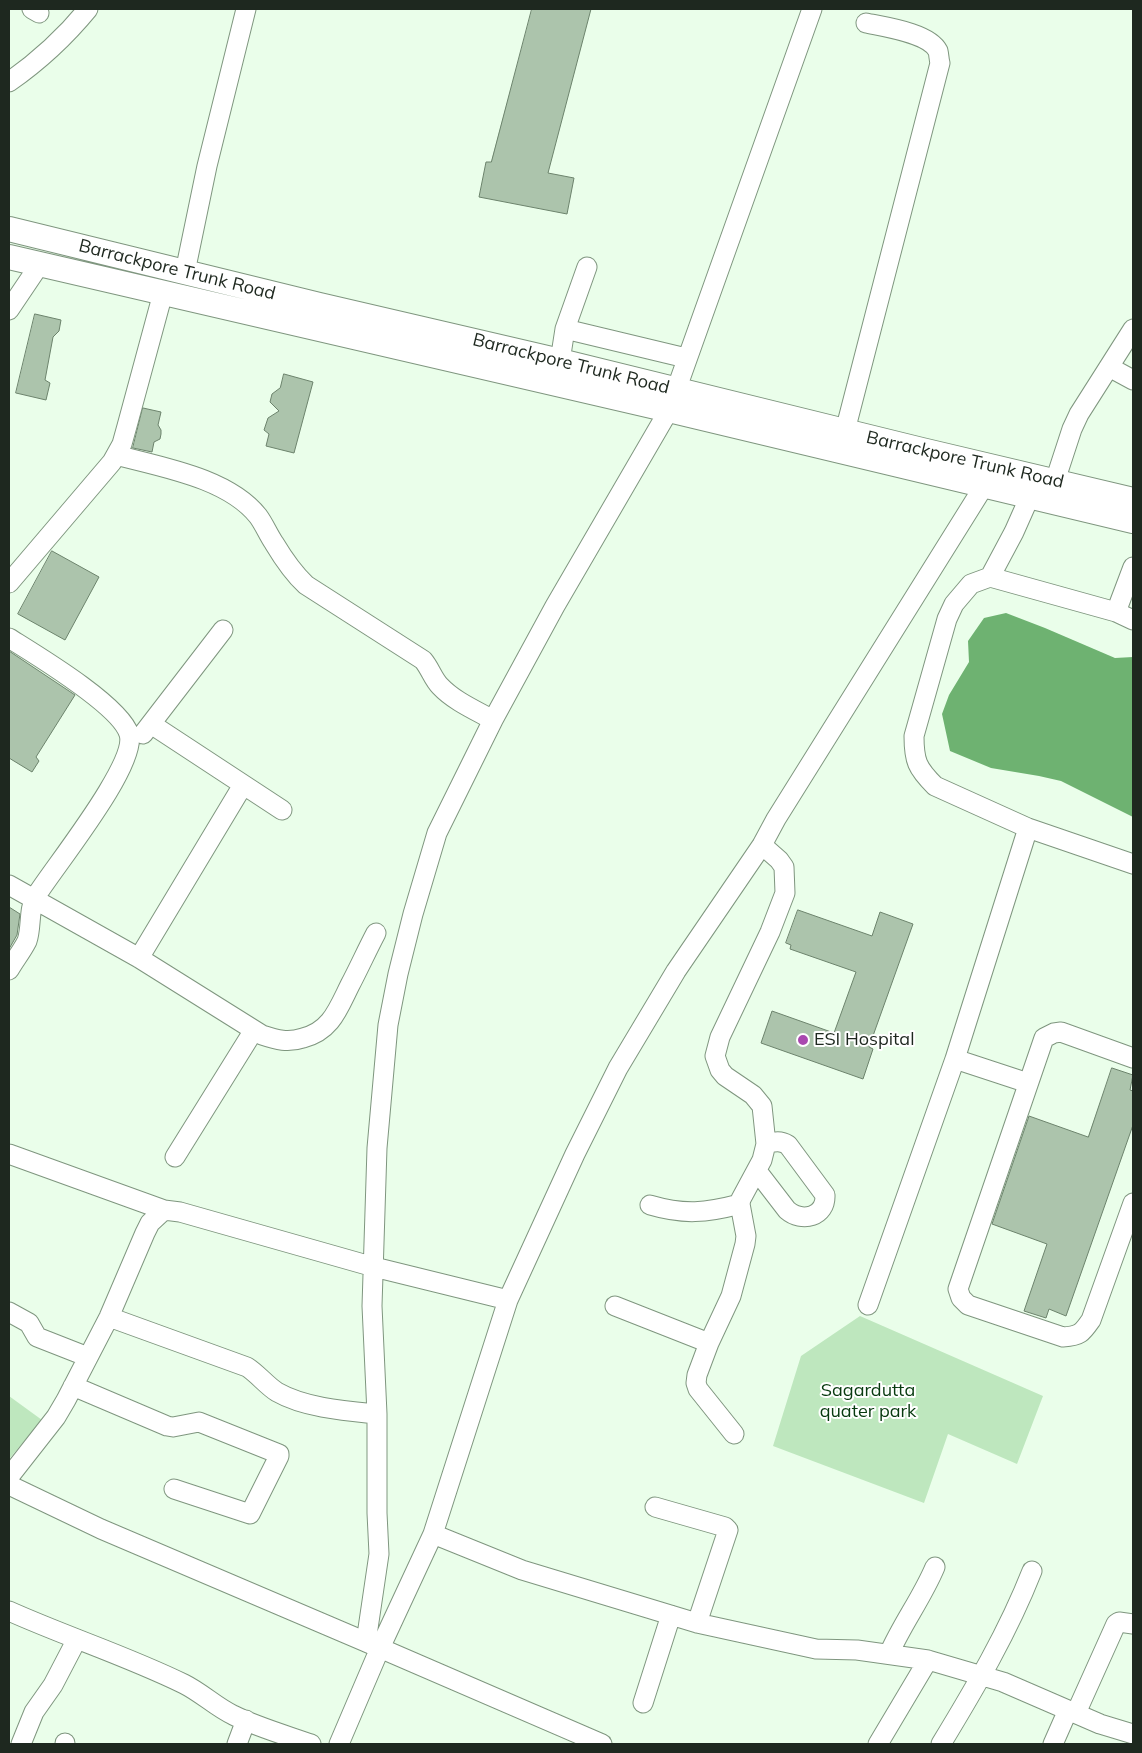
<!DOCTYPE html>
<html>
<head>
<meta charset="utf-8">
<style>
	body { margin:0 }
	#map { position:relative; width:1142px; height:1753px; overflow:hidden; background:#eafeea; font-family:Mulish,sans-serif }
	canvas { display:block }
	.frame { position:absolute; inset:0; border:10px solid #1e281f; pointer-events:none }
</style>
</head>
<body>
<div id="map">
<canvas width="1142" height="1753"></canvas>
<div class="frame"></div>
</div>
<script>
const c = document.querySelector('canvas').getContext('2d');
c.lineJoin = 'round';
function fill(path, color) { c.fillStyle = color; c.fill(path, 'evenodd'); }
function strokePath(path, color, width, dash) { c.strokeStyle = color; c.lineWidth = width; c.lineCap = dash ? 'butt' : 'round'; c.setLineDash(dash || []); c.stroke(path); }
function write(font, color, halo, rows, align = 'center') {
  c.font = font + ' Mulish,sans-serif'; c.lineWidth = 4; c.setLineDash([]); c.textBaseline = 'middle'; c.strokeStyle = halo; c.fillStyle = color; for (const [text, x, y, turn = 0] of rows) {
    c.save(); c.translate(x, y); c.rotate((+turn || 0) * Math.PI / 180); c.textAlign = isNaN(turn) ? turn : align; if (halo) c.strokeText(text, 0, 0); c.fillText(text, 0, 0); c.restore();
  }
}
const green = new Path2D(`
	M 860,1316 L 1043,1396 L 1017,1464 L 948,1434 L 924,1503 L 773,1446 L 801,1356 Z
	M 9,1396 L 42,1420 L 9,1459 Z`);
const water = new Path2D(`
	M 1006,613 L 1045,628 L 1115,658 L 1133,657 L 1133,817 L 1061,781 L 1039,776 L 991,768 L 950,751 L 942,714 L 949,695 L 969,662 L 968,641 L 984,618 Z`);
const building = new Path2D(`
	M 532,9 L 591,9 L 548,173 L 574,178 L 567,214 L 479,197 L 486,162 L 491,162 Z
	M 35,314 L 61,320 L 59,331 L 53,337 L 45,380 L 50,383 L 46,400 L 16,393 Z
	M 284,374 L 313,382 L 294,453 L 266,446 L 269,434 L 264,430 L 268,418 L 279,411 L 270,402 L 272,394 L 280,388 Z
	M 143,408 L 161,412 L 158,425 L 161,430 L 161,434 L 160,439 L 154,442 L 152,452 L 133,448 Z
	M 52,551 L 99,577 L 65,640 L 18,614 Z
	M 9,651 L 75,695 L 36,757 L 39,761 L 32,772 L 9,758 Z
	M 9,907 L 20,914 L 17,935 L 9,949 Z
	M 798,910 L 872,936 L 880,912 L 913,924 L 869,1047 L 873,1049 L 863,1079 L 761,1043 L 772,1011 L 834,1033 L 856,972 L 790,949 L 791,945 L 786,943 Z
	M 1112,1068 L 1133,1075 L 1130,1090 L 1133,1091 L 1133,1125 L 1066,1316 L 1049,1309 L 1046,1318 L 1024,1311 L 1047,1244 L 992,1224 L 1029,1116 L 1088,1137 Z`);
const minor = new Path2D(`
	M 32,9 L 39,13
	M 9,82 C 39,61 65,37 88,9
	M 185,272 L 207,166 L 246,9
	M 9,310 L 40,264
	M 565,329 L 686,358
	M 560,361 L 565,329 L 587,267
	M 1109,367 L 1133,380
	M 845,431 L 940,63 C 939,60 939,55 938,51 C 929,33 885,27 866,23
	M 116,455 C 161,467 228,478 258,516 C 264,524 268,534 274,543 C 283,558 293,573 306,585 L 423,660 C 430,668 433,679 440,686 C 454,701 475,710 493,720
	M 1055,481 L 1072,429 L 1079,414 L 1133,329
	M 1133,567 L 1116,612 L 990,577 L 971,584 L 954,604 L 947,619 L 914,736 C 914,761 917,768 935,786 L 1028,828 L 1133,864
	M 990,577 L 1014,532 L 1030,496
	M 9,583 L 112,462 L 122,444 L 127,426 L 163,293
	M 1116,612 L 1133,620
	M 9,638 C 36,655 120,705 129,734 C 138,764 54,867 36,896 C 28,909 32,927 27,941 C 22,951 14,961 9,970
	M 151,724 L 282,810
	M 143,734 L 223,630
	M 1028,828 L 955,1059 L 1028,1083
	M 9,885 L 139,958 L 262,1035 C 277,1040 288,1043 303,1038 C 331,1031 338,1009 350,985 C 359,968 367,950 376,933
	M 139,958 L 243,785
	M 1133,1058 L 1061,1032 L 1054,1033 L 1044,1038 L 958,1289 L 961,1298 L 968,1305 L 1063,1337 C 1080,1336 1082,1333 1091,1320 L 1133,1203
	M 9,1154 L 164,1210
	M 175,1157 L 254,1030
	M 757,1171 L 787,1210 C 802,1223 826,1217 825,1195 L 788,1145 C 780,1140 774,1142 766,1144
	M 650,1205 C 684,1215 706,1213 740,1204
	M 868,1305 L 955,1059
	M 615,1306 L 709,1343
	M 9,1312 L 29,1323 L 37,1337 L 88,1357
	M 109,1317 L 247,1367 C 258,1374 266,1385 277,1392 C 305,1408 346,1411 377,1414
	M 73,1386 L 167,1426 L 173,1427 L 199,1422 L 279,1454 L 279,1456 L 250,1514 L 174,1489
	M 734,1434 L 698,1389 L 696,1383 L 697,1375 L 709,1343 L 731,1296 L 745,1244 L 746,1236 L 740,1204 L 741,1199 L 762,1160 L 766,1144 L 762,1106 L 753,1095 L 725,1076 L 720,1070 L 715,1056 L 720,1037 L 770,932 L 785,893 L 784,867 L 779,860 L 762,845
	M 9,1477 L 56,1417 L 66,1400 L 109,1317 L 145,1233 L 150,1223 L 164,1210 L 180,1212 L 374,1267 L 508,1300
	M 9,1485 L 101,1529 L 366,1642
	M 655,1507 L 725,1527 L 728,1530 L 697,1623
	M 433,1534 L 522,1570 L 697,1623 L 816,1649 L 857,1650 L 928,1660 L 1003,1682 L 1100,1724 L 1133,1734
	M 9,1611 C 67,1637 127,1656 184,1684 C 202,1693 216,1707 233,1715 C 257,1727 285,1735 311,1744
	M 889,1654 C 902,1624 922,1598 935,1567
	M 643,1703 L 671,1615
	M 1076,1713 L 1116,1624 L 1119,1622 L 1133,1624
	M 21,1744 L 34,1712 L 53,1685 L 77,1639
	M 65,1744 L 65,1743
	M 237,1744 L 246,1720
	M 339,1744 L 380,1648 L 433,1534 L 508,1300 L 575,1154 L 618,1068 L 676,971 L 762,845 L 776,819 L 984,486 L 989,474
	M 602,1744 L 366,1642 L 379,1554 L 377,1513 L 377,1414 L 372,1306 L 377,1148 L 388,1025 L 398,974 L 413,914 L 437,833 L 493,720 L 555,606 L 669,410 L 812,9
	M 878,1744 L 928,1660
	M 941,1744 C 975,1688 1008,1632 1032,1571
	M 1053,1744 L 1068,1710`);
const major = new Path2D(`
	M 9,229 L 319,305 L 560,361 L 922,450 L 1133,500
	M 9,257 L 669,410 L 1133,521`);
const markers = [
	[803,1040,6,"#a948af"]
];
const streetNames = [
	["Barrackpore Trunk Road",177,270,14],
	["Barrackpore Trunk Road",571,364,14],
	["Barrackpore Trunk Road",965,460,13]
];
const poiNames = [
	["ESI Hospital",814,1040]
];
const parkNames = [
	["Sagardutta",868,1391],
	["quater park",868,1412]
];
fill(green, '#bee7be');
fill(water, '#6eb271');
fill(building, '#acc4ac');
strokePath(building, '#6c836c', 1);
strokePath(minor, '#7f967f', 21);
strokePath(major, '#7f967f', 26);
strokePath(minor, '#fff', 19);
strokePath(major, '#fff', 24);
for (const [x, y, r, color] of markers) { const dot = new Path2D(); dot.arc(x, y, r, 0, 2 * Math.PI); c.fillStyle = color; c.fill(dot); strokePath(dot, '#fff', 2); }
write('18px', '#1e281f', '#fff', streetNames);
write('18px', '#1e281f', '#fff', poiNames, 'left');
write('18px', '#073a0f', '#fff', parkNames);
</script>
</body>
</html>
